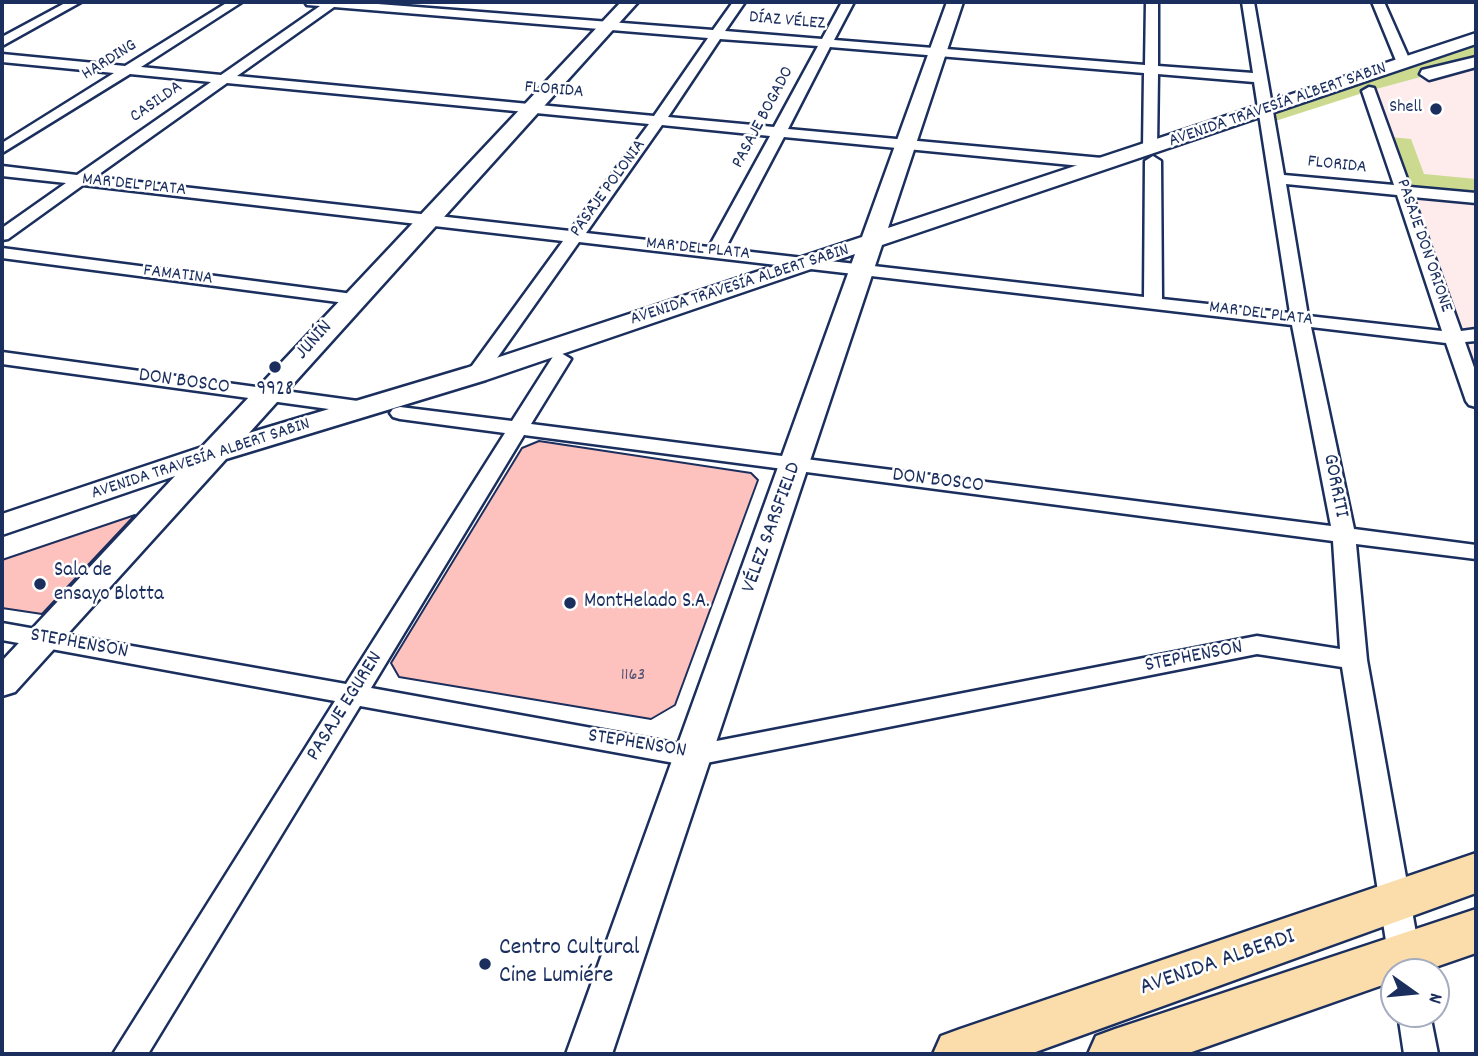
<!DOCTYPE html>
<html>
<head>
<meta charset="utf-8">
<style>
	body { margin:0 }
	#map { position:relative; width:1478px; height:1056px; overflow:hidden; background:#fff; font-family:Dekko,sans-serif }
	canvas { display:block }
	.frame { position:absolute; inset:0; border:4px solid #1b2f5e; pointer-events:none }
	.north { position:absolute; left:1380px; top:958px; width:70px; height:70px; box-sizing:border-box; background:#fff; border:2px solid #a4acbf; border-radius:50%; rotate:105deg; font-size:19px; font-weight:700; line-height:28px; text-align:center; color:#1b2f5e }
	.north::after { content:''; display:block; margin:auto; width:24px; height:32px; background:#1b2f5e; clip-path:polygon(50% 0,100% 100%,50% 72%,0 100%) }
</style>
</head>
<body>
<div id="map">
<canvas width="1478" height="1056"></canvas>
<div class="frame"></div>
<div class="north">N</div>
</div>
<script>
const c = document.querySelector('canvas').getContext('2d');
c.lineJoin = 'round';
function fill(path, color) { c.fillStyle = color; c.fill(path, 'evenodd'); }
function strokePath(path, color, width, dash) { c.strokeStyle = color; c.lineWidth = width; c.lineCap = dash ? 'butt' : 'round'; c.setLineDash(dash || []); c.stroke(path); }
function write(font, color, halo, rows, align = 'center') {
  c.font = font + ' Dekko,sans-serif'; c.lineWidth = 5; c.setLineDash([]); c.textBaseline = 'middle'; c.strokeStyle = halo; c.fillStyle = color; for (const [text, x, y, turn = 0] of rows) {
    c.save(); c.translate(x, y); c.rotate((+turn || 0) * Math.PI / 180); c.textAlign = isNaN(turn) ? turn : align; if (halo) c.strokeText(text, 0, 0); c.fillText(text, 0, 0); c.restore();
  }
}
const built = new Path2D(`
	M 1476,62 L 1476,401 L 1369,91 Z`);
const green = new Path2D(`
	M 1476,38 L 1476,62 L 1369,91 L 1269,123 L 1266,110 Z
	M 1389,137 L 1411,139 L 1424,174 L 1476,179 L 1476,195 L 1417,190 L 1406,184 Z`);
const building = new Path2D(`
	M 539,441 L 751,473 L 758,480 L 675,705 L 651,719 L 399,677 L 391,663 L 522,448 Z
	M 135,515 L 42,614 L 2,608 L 2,560 Z`);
const minor = new Path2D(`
	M 67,2 L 81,2 L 2,46 L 2,37 Z
	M 228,2 L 242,2 L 141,67 L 221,75 L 320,6 L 307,5 L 305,2 L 352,2 L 713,30 L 733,2 L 745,2 L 725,31 L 822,39 L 842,2 L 854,2 L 834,40 L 1145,65 L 1146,2 L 1158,2 L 1158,66 L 1253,73 L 1242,2 L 1254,2 L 1284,175 L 1394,185 L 1362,91 L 1369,87 L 1374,88 L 1410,187 L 1476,193 L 1476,203 L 1413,197 L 1461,331 L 1476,329 L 1476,341 L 1465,342 L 1476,373 L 1476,407 L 1469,405 L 1466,401 L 1446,343 L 1311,327 L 1354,529 L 1476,545 L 1476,559 L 1356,544 L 1367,660 L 1423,972 L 1394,972 L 1394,978 L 1391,972 L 1342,667 L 1257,654 L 691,766 L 360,706 L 148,1054 L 113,1054 L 335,701 L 2,640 L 2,623 L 346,684 L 505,433 L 400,419 L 393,417 L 390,413 L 393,409 L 400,407 L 512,421 L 554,355 L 561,353 L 571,359 L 531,424 L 1331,526 L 1292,325 L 579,242 L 483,378 L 476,380 L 466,374 L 563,241 L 83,185 L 8,239 L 2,240 L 2,228 L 66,183 L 2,176 L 2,166 L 77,175 L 211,82 L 130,74 L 2,153 L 2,143 L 114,73 L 2,62 L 2,54 L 125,66 ZM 334,7 L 708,38 L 654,116 L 237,76 ZM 720,39 L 818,46 L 774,127 L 668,117 ZM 830,47 L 1144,73 L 1143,149 L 1150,153 L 1157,149 L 1158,74 L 1254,82 L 1290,313 L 1162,299 L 1161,161 L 1153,156 L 1145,161 L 1144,297 L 725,249 L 784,137 L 1102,168 L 1110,163 L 1102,158 L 788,129 ZM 227,83 L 649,124 L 570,231 L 95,177 ZM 662,125 L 770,136 L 709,247 L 586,233 ZM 1286,184 L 1397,195 L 1442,331 L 1308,316 ZM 524,435 L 1333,541 L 1340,649 L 1257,636 L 691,746 L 371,688 Z
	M 1372,2 L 1384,2 L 1411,63 L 1409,66 L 1404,67 L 1397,63 Z
	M 2,248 L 353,294 L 362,299 L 353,304 L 2,258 Z
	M 2,352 L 365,402 L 372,404 L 375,408 L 372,412 L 365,414 L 2,364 Z
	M 1398,1014 L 1430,1014 L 1438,1054 L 1404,1054 Z`);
const secondary = new Path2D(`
	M 621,2 L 638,2 L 249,433 L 466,368 L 862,237 L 947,2 L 963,2 L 888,228 L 1476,33 L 1476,44 L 882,245 L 612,1054 L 566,1054 L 855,254 L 486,380 L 226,459 L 15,692 L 2,696 L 2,661 L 175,476 L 2,535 L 2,514 L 202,447 Z
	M 1476,57 L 1476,67 L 1429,80 L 1420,74 L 1422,70 Z`);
const primary = new Path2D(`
	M 1476,853 L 1476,893 L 1030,1054 L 933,1054 L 941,1036 L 960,1029 Z
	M 1476,909 L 1476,953 L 1421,972 L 1394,972 L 1394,981 L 1186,1054 L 1088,1054 L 1096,1036 L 1115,1029 Z`);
const markers = [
	[1436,109,7,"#1b2f5e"],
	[275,367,7,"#1b2f5e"],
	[40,584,7,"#1b2f5e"],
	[570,603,7,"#1b2f5e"],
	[485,964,7,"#1b2f5e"]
];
const farStreetnames = [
	["DÍAZ VÉLEZ",787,22,5],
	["HARDING",110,61,-32],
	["FLORIDA",554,91,5],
	["CASILDA",157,103,-35],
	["AVENIDA TRAVESÍA ALBERT SABIN",1278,106,-19],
	["PASAJE BOGADO",764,118,-62],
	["FLORIDA",1337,166,6],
	["MAR DEL PLATA",134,186,6],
	["PASAJE POLONIA",609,189,-54],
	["PASAJE DON ORIONE",1423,246,71],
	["MAR DEL PLATA",698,250,6],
	["FAMATINA",178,276,7],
	["AVENIDA TRAVESÍA ALBERT SABIN",740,286,-18],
	["MAR DEL PLATA",1261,315,7],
	["AVENIDA TRAVESÍA ALBERT SABIN",201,460,-18]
];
const farPoinames = [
	["Shell",1422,109]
];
const numberNames = [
	["1163",633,677]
];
const streetNames = [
	["JUNÍN",315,341,-48],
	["DON BOSCO",184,383,8],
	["DON BOSCO",938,482,7],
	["GORRITI",1334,486,79],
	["VÉLEZ SARSFIELD",773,528,-70],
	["STEPHENSON",79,645,10],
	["STEPHENSON",1194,658,-11],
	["PASAJE EGUREN",346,707,-58],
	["STEPHENSON",637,745,9]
];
const poiNames = [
	["9928",275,391,"center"],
	["Sala de",54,572],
	["ensayo Blotta",54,596],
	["MontHelado S.A.",584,603]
];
const nearPoinames = [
	["Centro Cultural",499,950],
	["Cine Lumiére",499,978]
];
const nearStreetnames = [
	["AVENIDA ALBERDI",1218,964,-19]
];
fill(built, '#feecec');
fill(green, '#cbda8e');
fill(building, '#fdc1be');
strokePath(building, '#1b2f5e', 2);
strokePath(minor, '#1b2f5e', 5);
strokePath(secondary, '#1b2f5e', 5);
strokePath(primary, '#1b2f5e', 5);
fill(minor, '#fff');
fill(secondary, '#fff');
fill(primary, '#faddab');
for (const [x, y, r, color] of markers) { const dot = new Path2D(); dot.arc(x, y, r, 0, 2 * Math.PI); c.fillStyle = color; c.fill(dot); strokePath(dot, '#fff', 2.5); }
write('18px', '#1b2f5e', '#fff', farStreetnames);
write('18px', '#1b2f5e', '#fff', farPoinames, 'right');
write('18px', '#545476', null, numberNames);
write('21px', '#1b2f5e', '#fff', streetNames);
write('21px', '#1b2f5e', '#fff', poiNames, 'left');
write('24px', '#1b2f5e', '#fff', nearPoinames, 'left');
write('24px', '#1b2f5e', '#fff', nearStreetnames);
</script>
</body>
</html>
